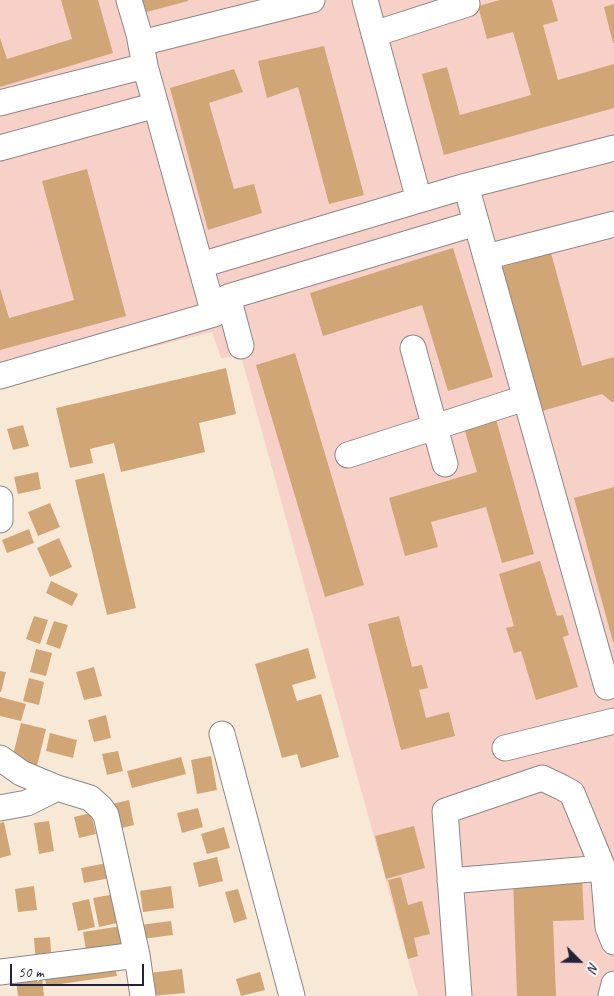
<!DOCTYPE html>
<html>
<head>
<meta charset="utf-8">
<style>
	body { margin:0 }
	#map { position:relative; width:614px; height:996px; overflow:hidden; background:#f8e9d6; font-family:Caveat,sans-serif }
	canvas { display:block }
	.north { position:absolute; left:554px; top:936px; width:50px; height:50px; -webkit-text-stroke:4px #fff; paint-order:stroke; rotate:113deg; font-size:14px; font-weight:700; line-height:20px; text-align:center; color:#22223b }
	.north::after { content:''; display:block; margin:auto; width:18px; height:22px; background:#22223b; clip-path:polygon(50% 0,100% 100%,50% 72%,0 100%) }
	.scale { position:absolute; left:10px; top:964px; width:134px; height:22px; box-sizing:border-box; border:2px solid #22223b; border-top:0; padding-left:6px; font-size:15px; line-height:18px; white-space:nowrap; color:#22223b; -webkit-text-stroke:4px #fff; paint-order:stroke }
</style>
</head>
<body>
<div id="map">
<canvas width="614" height="996"></canvas>
<div class="north">N</div>
<div class="scale">50 m</div>
</div>
<script>
const c = document.querySelector('canvas').getContext('2d');
c.lineJoin = 'round';
function fill(path, color) { c.fillStyle = color; c.fill(path, 'evenodd'); }
function strokePath(path, color, width, dash) { c.strokeStyle = color; c.lineWidth = width; c.lineCap = dash ? 'butt' : 'round'; c.setLineDash(dash || []); c.stroke(path); }
const built = new Path2D(`
	M 0,0 L 614,0 L 614,996 L 418,996 L 241,356 L 221,358 L 212,332 L 0,386 Z`);
const building = new Path2D(`
	M 61,0 L 98,0 L 113,53 L 0,87 L 0,38 L 7,59 L 72,39 Z
	M 135,0 L 188,0 L 188,1 L 139,14 Z
	M 500,0 L 552,0 L 558,21 L 543,25 L 558,80 L 614,64 L 614,108 L 444,155 L 422,74 L 447,67 L 460,115 L 531,95 L 513,32 L 487,39 L 478,6 Z
	M 614,4 L 614,43 L 613,43 L 604,7 Z
	M 324,46 L 364,195 L 329,204 L 298,87 L 267,98 L 258,61 Z
	M 234,69 L 243,92 L 209,103 L 234,189 L 254,184 L 262,213 L 208,230 L 170,88 Z
	M 87,169 L 126,316 L 0,350 L 0,288 L 9,318 L 74,300 L 42,181 Z
	M 453,248 L 493,377 L 448,391 L 422,305 L 323,336 L 310,293 Z
	M 551,253 L 582,366 L 614,357 L 614,402 L 612,402 L 602,394 L 542,411 L 502,267 Z
	M 295,353 L 364,585 L 325,597 L 256,365 Z
	M 226,368 L 236,414 L 199,423 L 205,452 L 121,472 L 114,443 L 90,449 L 93,463 L 70,468 L 56,408 Z
	M 496,419 L 534,554 L 502,563 L 486,507 L 431,522 L 438,547 L 405,556 L 389,498 L 477,472 L 464,428 Z
	M 23,425 L 29,446 L 13,450 L 7,429 Z
	M 38,472 L 41,489 L 18,494 L 14,477 Z
	M 104,473 L 136,608 L 107,615 L 75,480 Z
	M 614,487 L 614,642 L 613,642 L 574,498 Z
	M 50,503 L 60,527 L 38,536 L 28,512 Z
	M 29,529 L 34,543 L 7,553 L 2,540 Z
	M 59,538 L 72,567 L 50,577 L 37,548 Z
	M 540,561 L 557,616 L 563,615 L 569,635 L 563,637 L 578,687 L 536,700 L 521,651 L 514,653 L 506,628 L 514,626 L 499,574 Z
	M 51,581 L 78,594 L 72,606 L 46,593 Z
	M 34,616 L 48,620 L 40,644 L 26,639 Z
	M 399,616 L 412,667 L 422,665 L 428,688 L 419,690 L 426,718 L 449,712 L 455,736 L 401,750 L 368,624 Z
	M 54,621 L 68,625 L 60,649 L 46,644 Z
	M 308,648 L 316,678 L 292,685 L 297,701 L 321,694 L 339,757 L 301,768 L 297,754 L 282,758 L 255,664 Z
	M 36,649 L 52,653 L 46,676 L 30,672 Z
	M 94,667 L 102,696 L 84,700 L 76,672 Z
	M 0,671 L 6,672 L 1,692 L 0,692 Z
	M 29,678 L 44,682 L 39,705 L 23,701 Z
	M 0,697 L 26,704 L 21,721 L 0,716 Z
	M 106,715 L 111,738 L 94,742 L 88,720 Z
	M 21,723 L 46,729 L 36,770 L 11,763 Z
	M 50,733 L 77,740 L 73,758 L 46,751 Z
	M 118,751 L 123,771 L 107,775 L 102,754 Z
	M 211,756 L 217,790 L 197,794 L 191,760 Z
	M 181,757 L 186,774 L 132,788 L 127,771 Z
	M 129,800 L 134,825 L 114,830 L 108,805 Z
	M 198,808 L 203,827 L 182,833 L 177,813 Z
	M 91,813 L 96,834 L 79,838 L 74,817 Z
	M 49,821 L 54,851 L 39,854 L 34,823 Z
	M 4,822 L 11,855 L 0,858 L 0,823 Z
	M 414,826 L 425,868 L 386,879 L 375,836 Z
	M 224,827 L 230,848 L 207,854 L 201,834 Z
	M 217,857 L 223,881 L 199,887 L 193,863 Z
	M 107,863 L 110,878 L 84,883 L 81,868 Z
	M 401,877 L 408,905 L 422,901 L 430,934 L 414,938 L 418,956 L 408,959 L 388,880 Z
	M 582,877 L 584,920 L 553,921 L 556,996 L 517,996 L 513,879 Z
	M 34,886 L 37,910 L 18,912 L 15,889 Z
	M 171,886 L 174,908 L 143,912 L 140,891 Z
	M 238,889 L 247,919 L 234,923 L 225,892 Z
	M 115,894 L 121,922 L 99,927 L 93,898 Z
	M 89,899 L 95,927 L 78,931 L 72,903 Z
	M 171,921 L 173,935 L 142,939 L 140,925 Z
	M 122,926 L 126,949 L 87,956 L 83,932 Z
	M 50,937 L 52,963 L 36,964 L 34,938 Z
	M 115,966 L 117,976 L 46,986 L 45,976 Z
	M 182,969 L 185,993 L 152,996 L 149,973 Z
	M 260,972 L 265,990 L 241,996 L 236,979 Z
	M 42,976 L 44,996 L 18,996 L 16,980 Z`);
const minor = new Path2D(`
	M 129,0 L 139,34 L 145,66 L 214,314 L 228,297 L 476,223
	M 374,34 L 467,4
	M 141,43 L 312,0
	M 0,103 L 145,66
	M 0,148 L 156,105
	M 614,148 L 466,186 L 607,687 L 614,685
	M 419,200 L 466,186
	M 486,257 L 614,224
	M 201,265 L 419,200 L 365,0
	M 228,297 L 241,346
	M 413,348 L 445,464
	M 0,376 L 214,314
	M 348,455 L 525,398
	M 0,499 L 0,520
	M 222,734 L 292,996
	M 505,748 L 614,721
	M 0,758 L 21,773 L 57,788 L 90,798 L 101,808 L 106,815 L 137,955 L 143,996
	M 0,808 L 27,803 L 57,788
	M 450,881 L 603,868
	M 0,972 L 137,955
	M 459,996 L 445,811 L 542,778 L 561,787 L 572,793 L 603,868 L 608,927 L 614,942
	M 611,996 L 614,984`);
fill(built, '#f7d1c7');
fill(building, '#d1a677');
strokePath(minor, '#8d8688', 27);
strokePath(minor, '#fff', 25);
</script>
</body>
</html>
